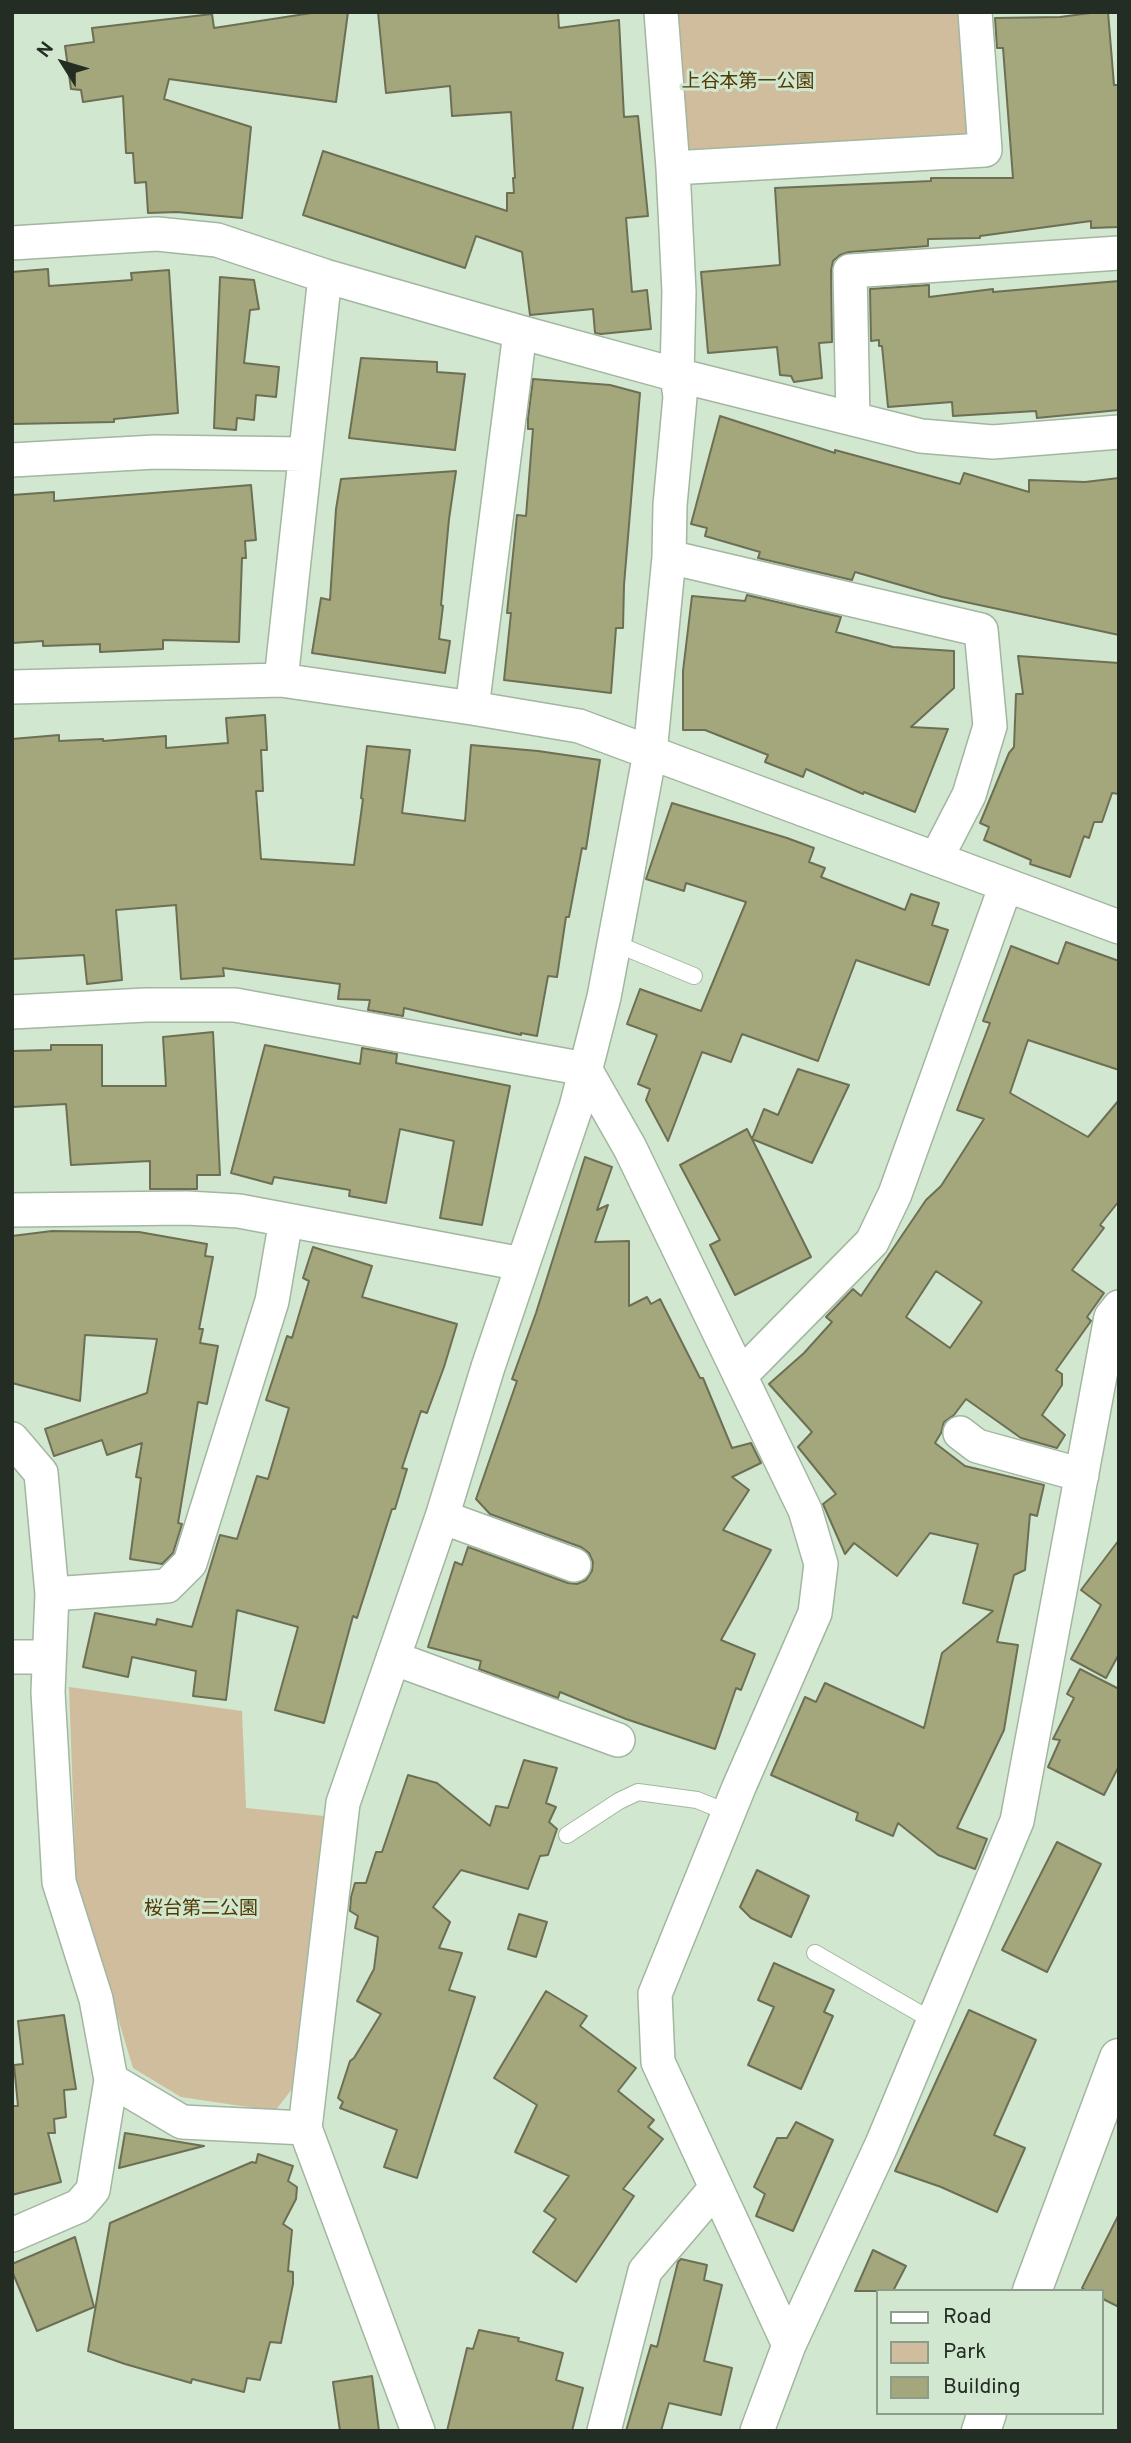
<!DOCTYPE html>
<html>
<head>
<meta charset="utf-8">
<style>
	body { margin:0 }
	#map { position:relative; width:1131px; height:2443px; overflow:hidden; background:#d1e7cf; font-family:Overpass,sans-serif }
	canvas { display:block }
	.frame { position:absolute; inset:0; border:14px solid #242d24; pointer-events:none }
	.legend { position:absolute; left:876px; top:2289px; width:228px; height:126px; box-sizing:border-box; background:#d1e7cf; border:2px solid #8c9d8b; margin:0; padding:9px 12px; list-style:none; font-size:21px; color:#242d24 }
	.legend li { display:flex; align-items:center; gap:14px; height:35px }
	.legend b { width:35px; border:2px solid #8c9d8b }
	.north { position:absolute; left:28px; top:28px; width:70px; height:70px; -webkit-text-stroke:5px #d1e7cf; paint-order:stroke; rotate:307deg; font-size:19px; font-weight:700; line-height:28px; text-align:center; color:#242d24 }
	.north::after { content:''; display:block; margin:auto; width:24px; height:32px; background:#242d24; clip-path:polygon(50% 0,100% 100%,50% 72%,0 100%) }
</style>
</head>
<body>
<div id="map">
<canvas width="1131" height="2443"></canvas>
<div class="frame"></div>
<ul class="legend">
<li><b style="height:9px;background:#fff"></b>Road</li>
<li><b style="height:19px;background:#cfbd9d"></b>Park</li>
<li><b style="height:19px;background:#a3a77b"></b>Building</li>
</ul>
<div class="north">N</div>
</div>
<script>
const c = document.querySelector('canvas').getContext('2d');
c.lineJoin = 'round';
function fill(path, color) { c.fillStyle = color; c.fill(path, 'evenodd'); }
function strokePath(path, color, width, dash) { c.strokeStyle = color; c.lineWidth = width; c.lineCap = dash ? 'butt' : 'round'; c.setLineDash(dash || []); c.stroke(path); }
function write(font, color, halo, rows, align = 'center') {
  c.font = font + ' Overpass,"Noto Sans JP",sans-serif'; c.lineWidth = 6; c.setLineDash([]); c.textBaseline = 'middle'; c.strokeStyle = halo; c.fillStyle = color; for (const [text, x, y, turn = 0] of rows) {
    c.save(); c.translate(x, y); c.rotate((+turn || 0) * Math.PI / 180); c.textAlign = isNaN(turn) ? turn : align; if (halo) c.strokeText(text, 0, 0); c.fillText(text, 0, 0); c.restore();
  }
}
const green = new Path2D(`
	M 672,12 L 975,12 L 984,139 L 678,159 Z
	M 69,1687 L 242,1711 L 246,1808 L 324,1816 L 292,2089 L 275,2111 L 181,2097 L 133,2068 L 76,1879 Z`);
const building = new Path2D(`
	M 318,12 L 348,12 L 336,102 L 169,79 L 164,99 L 251,127 L 242,218 L 177,212 L 148,213 L 146,182 L 135,183 L 133,153 L 126,153 L 123,96 L 83,102 L 81,90 L 71,89 L 65,46 L 94,42 L 92,28 L 212,14 L 214,28 Z
	M 378,12 L 558,12 L 559,28 L 619,20 L 624,117 L 638,116 L 648,216 L 626,218 L 632,292 L 647,290 L 651,329 L 601,334 L 595,333 L 593,309 L 530,315 L 522,252 L 476,236 L 465,268 L 303,215 L 323,151 L 507,211 L 507,193 L 514,193 L 513,178 L 515,178 L 511,112 L 452,116 L 450,86 L 386,93 Z
	M 1098,12 L 1108,12 L 1114,85 L 1119,85 L 1119,227 L 1091,228 L 1091,221 L 980,236 L 980,238 L 928,239 L 928,246 L 849,252 L 840,255 L 833,261 L 831,271 L 832,342 L 819,343 L 822,378 L 794,382 L 791,376 L 780,375 L 777,347 L 708,353 L 701,272 L 780,265 L 775,188 L 931,181 L 931,178 L 1013,178 L 1003,48 L 997,48 L 995,18 L 1060,17 Z
	M 48,269 L 49,286 L 132,280 L 131,273 L 169,270 L 178,413 L 114,419 L 114,422 L 12,424 L 12,272 Z
	M 220,277 L 254,280 L 259,309 L 250,310 L 244,363 L 279,367 L 276,397 L 256,395 L 254,420 L 237,418 L 236,430 L 214,428 Z
	M 1119,281 L 1119,410 L 1037,418 L 1036,411 L 953,416 L 952,402 L 888,407 L 882,346 L 879,346 L 879,340 L 871,341 L 870,289 L 929,285 L 929,297 L 993,289 L 993,292 Z
	M 361,358 L 437,362 L 437,372 L 465,374 L 455,450 L 349,438 Z
	M 533,379 L 610,385 L 640,393 L 624,585 L 623,628 L 616,628 L 611,693 L 504,680 L 511,613 L 507,613 L 517,515 L 526,516 L 533,429 L 528,429 L 528,418 Z
	M 720,416 L 835,453 L 835,450 L 960,484 L 964,473 L 1029,492 L 1029,480 L 1085,482 L 1119,478 L 1119,635 L 942,597 L 855,572 L 852,580 L 758,558 L 760,552 L 705,536 L 707,528 L 691,524 Z
	M 456,471 L 449,519 L 441,605 L 443,606 L 439,639 L 450,641 L 445,673 L 312,653 L 321,598 L 330,600 L 336,509 L 341,479 Z
	M 251,485 L 256,540 L 245,541 L 246,558 L 242,558 L 239,642 L 163,640 L 163,649 L 100,652 L 100,644 L 43,646 L 43,641 L 12,643 L 12,495 L 54,492 L 54,501 Z
	M 747,595 L 841,617 L 836,632 L 893,647 L 954,651 L 954,688 L 911,727 L 948,729 L 915,812 L 864,792 L 863,794 L 806,769 L 803,777 L 765,762 L 768,755 L 705,730 L 683,730 L 683,671 L 692,596 L 745,601 Z
	M 1018,656 L 1119,663 L 1119,794 L 1112,793 L 1102,822 L 1094,822 L 1089,838 L 1084,836 L 1070,877 L 1030,864 L 1031,860 L 984,840 L 989,827 L 980,823 L 1009,753 L 1014,747 L 1016,694 L 1023,694 Z
	M 265,715 L 267,750 L 261,750 L 263,791 L 256,791 L 261,859 L 354,865 L 363,799 L 361,798 L 367,746 L 410,750 L 402,813 L 465,821 L 471,745 L 538,751 L 600,760 L 586,849 L 582,848 L 569,917 L 566,917 L 557,977 L 548,976 L 537,1036 L 521,1033 L 521,1035 L 404,1008 L 403,1016 L 368,1010 L 370,1000 L 338,999 L 340,984 L 223,968 L 224,976 L 181,979 L 176,905 L 116,910 L 122,980 L 87,984 L 84,955 L 12,959 L 12,739 L 59,735 L 59,741 L 103,739 L 103,741 L 166,736 L 166,748 L 228,743 L 226,718 Z
	M 672,803 L 787,838 L 814,848 L 809,862 L 825,868 L 821,877 L 905,910 L 911,894 L 939,903 L 932,925 L 948,930 L 929,985 L 856,960 L 818,1061 L 742,1034 L 731,1062 L 702,1052 L 668,1141 L 646,1100 L 650,1089 L 638,1084 L 657,1035 L 627,1024 L 640,989 L 701,1011 L 746,902 L 686,883 L 684,891 L 646,879 Z
	M 1066,942 L 1119,961 L 1119,1070 L 1028,1040 L 1010,1093 L 1088,1137 L 1119,1100 L 1119,1201 L 1100,1225 L 1104,1228 L 1072,1270 L 1104,1293 L 1087,1317 L 1091,1321 L 1056,1370 L 1062,1374 L 1062,1385 L 1042,1415 L 1065,1435 L 1057,1448 L 1021,1438 L 966,1399 L 954,1415 L 944,1422 L 941,1433 L 935,1443 L 965,1466 L 1044,1485 L 1037,1516 L 1030,1514 L 1025,1570 L 1014,1575 L 997,1642 L 1018,1645 L 1004,1730 L 957,1828 L 987,1839 L 975,1869 L 938,1855 L 898,1823 L 893,1836 L 856,1820 L 858,1813 L 771,1775 L 805,1697 L 816,1702 L 825,1683 L 924,1728 L 942,1653 L 993,1611 L 963,1603 L 978,1544 L 930,1533 L 897,1576 L 854,1543 L 845,1554 L 823,1504 L 836,1494 L 798,1447 L 812,1432 L 769,1384 L 804,1353 L 832,1322 L 826,1317 L 853,1289 L 861,1296 L 926,1200 L 941,1186 L 984,1119 L 957,1110 L 990,1023 L 983,1021 L 1011,946 L 1058,964 ZM 936,1271 L 982,1302 L 950,1348 L 906,1317 Z
	M 213,1032 L 220,1175 L 197,1175 L 197,1189 L 150,1189 L 150,1161 L 71,1165 L 66,1104 L 12,1107 L 12,1051 L 51,1050 L 51,1045 L 102,1045 L 102,1086 L 166,1086 L 163,1037 Z
	M 265,1045 L 360,1064 L 362,1048 L 397,1054 L 396,1063 L 510,1086 L 482,1225 L 440,1218 L 454,1141 L 400,1129 L 386,1203 L 349,1196 L 350,1190 L 274,1177 L 272,1184 L 231,1173 Z
	M 798,1069 L 849,1085 L 812,1163 L 752,1139 L 764,1109 L 778,1115 Z
	M 747,1129 L 811,1257 L 735,1295 L 710,1245 L 720,1240 L 680,1165 Z
	M 585,1157 L 612,1167 L 597,1210 L 608,1205 L 595,1242 L 629,1241 L 629,1306 L 647,1297 L 651,1304 L 660,1299 L 700,1378 L 703,1378 L 732,1448 L 751,1443 L 761,1463 L 732,1477 L 749,1490 L 723,1530 L 771,1550 L 721,1640 L 755,1654 L 741,1690 L 736,1688 L 715,1749 L 626,1719 L 560,1692 L 558,1698 L 479,1669 L 481,1661 L 428,1647 L 455,1562 L 462,1565 L 468,1547 L 568,1583 L 577,1584 L 586,1580 L 592,1571 L 593,1562 L 589,1553 L 581,1547 L 490,1514 L 476,1499 L 517,1381 L 512,1379 L 536,1313 Z
	M 52,1231 L 139,1232 L 207,1244 L 205,1256 L 213,1257 L 199,1329 L 203,1329 L 200,1343 L 218,1346 L 207,1404 L 198,1402 L 178,1523 L 182,1524 L 173,1553 L 162,1564 L 130,1559 L 141,1478 L 136,1477 L 142,1443 L 107,1455 L 102,1440 L 54,1456 L 45,1429 L 147,1393 L 157,1339 L 85,1335 L 80,1401 L 12,1383 L 12,1236 Z
	M 313,1247 L 372,1266 L 362,1297 L 457,1324 L 444,1367 L 427,1413 L 421,1411 L 402,1468 L 407,1469 L 395,1509 L 392,1509 L 357,1618 L 353,1616 L 324,1723 L 275,1710 L 298,1627 L 237,1610 L 226,1700 L 193,1696 L 196,1671 L 132,1657 L 128,1677 L 83,1667 L 95,1613 L 156,1625 L 157,1619 L 192,1627 L 220,1535 L 237,1539 L 257,1476 L 268,1479 L 289,1408 L 266,1400 L 287,1336 L 292,1338 L 309,1281 L 303,1278 Z
	M 1119,1540 L 1119,1654 L 1106,1678 L 1071,1659 L 1101,1605 L 1081,1590 Z
	M 1080,1669 L 1119,1689 L 1119,1766 L 1104,1795 L 1048,1767 L 1060,1740 L 1053,1739 L 1074,1698 L 1067,1694 Z
	M 524,1760 L 557,1768 L 546,1803 L 556,1807 L 549,1822 L 557,1829 L 548,1855 L 540,1856 L 528,1889 L 461,1870 L 433,1907 L 450,1922 L 439,1948 L 462,1953 L 449,1990 L 475,1997 L 417,2178 L 384,2167 L 397,2130 L 340,2108 L 343,2102 L 338,2098 L 350,2061 L 354,2058 L 381,2014 L 357,2001 L 374,1969 L 378,1937 L 355,1928 L 358,1916 L 350,1911 L 351,1897 L 355,1883 L 366,1883 L 376,1852 L 382,1852 L 408,1775 L 437,1783 L 490,1826 L 496,1806 L 508,1808 Z
	M 1057,1842 L 1101,1864 L 1047,1972 L 1002,1950 Z
	M 757,1870 L 809,1896 L 791,1937 L 751,1918 L 740,1907 Z
	M 519,1914 L 547,1922 L 536,1957 L 508,1949 Z
	M 774,1963 L 834,1990 L 824,2012 L 833,2016 L 801,2089 L 748,2065 L 774,2007 L 758,2000 Z
	M 546,1991 L 587,2016 L 580,2026 L 636,2068 L 618,2091 L 654,2120 L 648,2127 L 663,2139 L 623,2189 L 634,2196 L 576,2282 L 533,2252 L 556,2219 L 544,2211 L 569,2176 L 515,2152 L 537,2105 L 494,2078 Z
	M 969,2010 L 1036,2040 L 994,2135 L 1025,2148 L 997,2212 L 941,2187 L 895,2171 Z
	M 64,2015 L 76,2089 L 64,2090 L 66,2117 L 54,2119 L 55,2133 L 48,2133 L 61,2182 L 12,2195 L 12,2106 L 18,2106 L 14,2065 L 23,2064 L 18,2021 Z
	M 796,2122 L 833,2140 L 793,2231 L 756,2216 L 765,2194 L 754,2187 L 777,2138 L 787,2138 Z
	M 125,2133 L 204,2146 L 119,2168 Z
	M 258,2154 L 293,2166 L 288,2181 L 297,2187 L 296,2199 L 283,2224 L 292,2230 L 288,2271 L 293,2272 L 293,2284 L 281,2343 L 270,2342 L 260,2380 L 247,2378 L 244,2392 L 192,2379 L 191,2383 L 125,2364 L 88,2351 L 110,2223 L 252,2162 L 256,2163 Z
	M 1119,2214 L 1119,2307 L 1101,2298 L 1101,2291 L 1087,2291 L 1082,2288 Z
	M 75,2237 L 94,2307 L 37,2331 L 12,2271 L 12,2264 Z
	M 873,2250 L 906,2266 L 893,2291 L 855,2291 Z
	M 681,2259 L 707,2265 L 704,2280 L 722,2285 L 704,2361 L 732,2368 L 721,2415 L 669,2403 L 661,2431 L 626,2431 L 651,2345 L 657,2347 L 678,2262 Z
	M 479,2330 L 519,2338 L 518,2341 L 563,2353 L 556,2380 L 583,2388 L 572,2431 L 447,2431 L 467,2348 L 473,2349 Z
	M 372,2376 L 379,2431 L 340,2431 L 333,2382 Z`);
const lane = new Path2D(`
	M 614,943 L 694,976
	M 567,1835 L 619,1801 L 638,1792 L 697,1800 L 729,1813
	M 815,1953 L 933,2021`);
const street = new Path2D(`
	M 673,168 L 985,150 L 975,12
	M 12,243 L 157,234 L 217,240 L 325,276 L 520,332 L 677,375 L 921,436 L 993,442 L 1119,432
	M 853,419 L 850,271 L 1119,253
	M 12,460 L 155,452 L 305,454
	M 669,557 L 981,630 L 990,726 L 969,795 L 936,859
	M 281,680 L 325,276
	M 12,687 L 281,680 L 472,708 L 579,726 L 1119,927
	M 472,708 L 520,332
	M 12,1012 L 146,1005 L 235,1005 L 585,1069 L 630,1148 L 805,1510 L 821,1564 L 815,1613 L 739,1787 L 655,1994 L 658,2062 L 789,2345
	M 12,1210 L 187,1208 L 239,1211 L 522,1264
	M 740,1376 L 872,1242 L 895,1194 L 1006,885
	M 960,1433 L 977,1446 L 1082,1475
	M 12,1439 L 41,1473 L 52,1594 L 48,1692 L 59,1882 L 96,1999 L 111,2080 L 93,2190 L 79,2206 L 12,2235
	M 442,1517 L 574,1565
	M 52,1594 L 167,1586 L 190,1563 L 272,1301 L 286,1220
	M 12,1657 L 49,1657
	M 393,1658 L 618,1740
	M 111,2080 L 182,2122 L 305,2128 L 343,1803 L 442,1517 L 488,1367 L 576,1107 L 604,997 L 650,753 L 669,557 L 670,505 L 680,397 L 677,375 L 679,292 L 673,168 L 661,12
	M 305,2128 L 418,2431
	M 604,2431 L 645,2271 L 715,2189
	M 757,2431 L 789,2345 L 882,2144 L 1017,1821 L 1111,1317 L 1119,1307`);
const secondary = new Path2D(`
	M 1032,2291 L 1119,2058
	M 981,2431 L 987,2413`);
const parkNames = [
	["上谷本第一公園",748,83],
	["桜台第二公園",201,1910]
];
fill(green, '#cfbd9d');
fill(building, '#a3a77b');
strokePath(building, '#6d6f55', 2);
strokePath(lane, '#a2b6a0', 18);
strokePath(street, '#a2b6a0', 36);
strokePath(secondary, '#a2b6a0', 41);
strokePath(lane, '#fff', 16);
strokePath(street, '#fff', 33);
strokePath(secondary, '#fff', 38);
write('19px', '#523a05', '#d1e7cf', parkNames);
</script>
</body>
</html>
